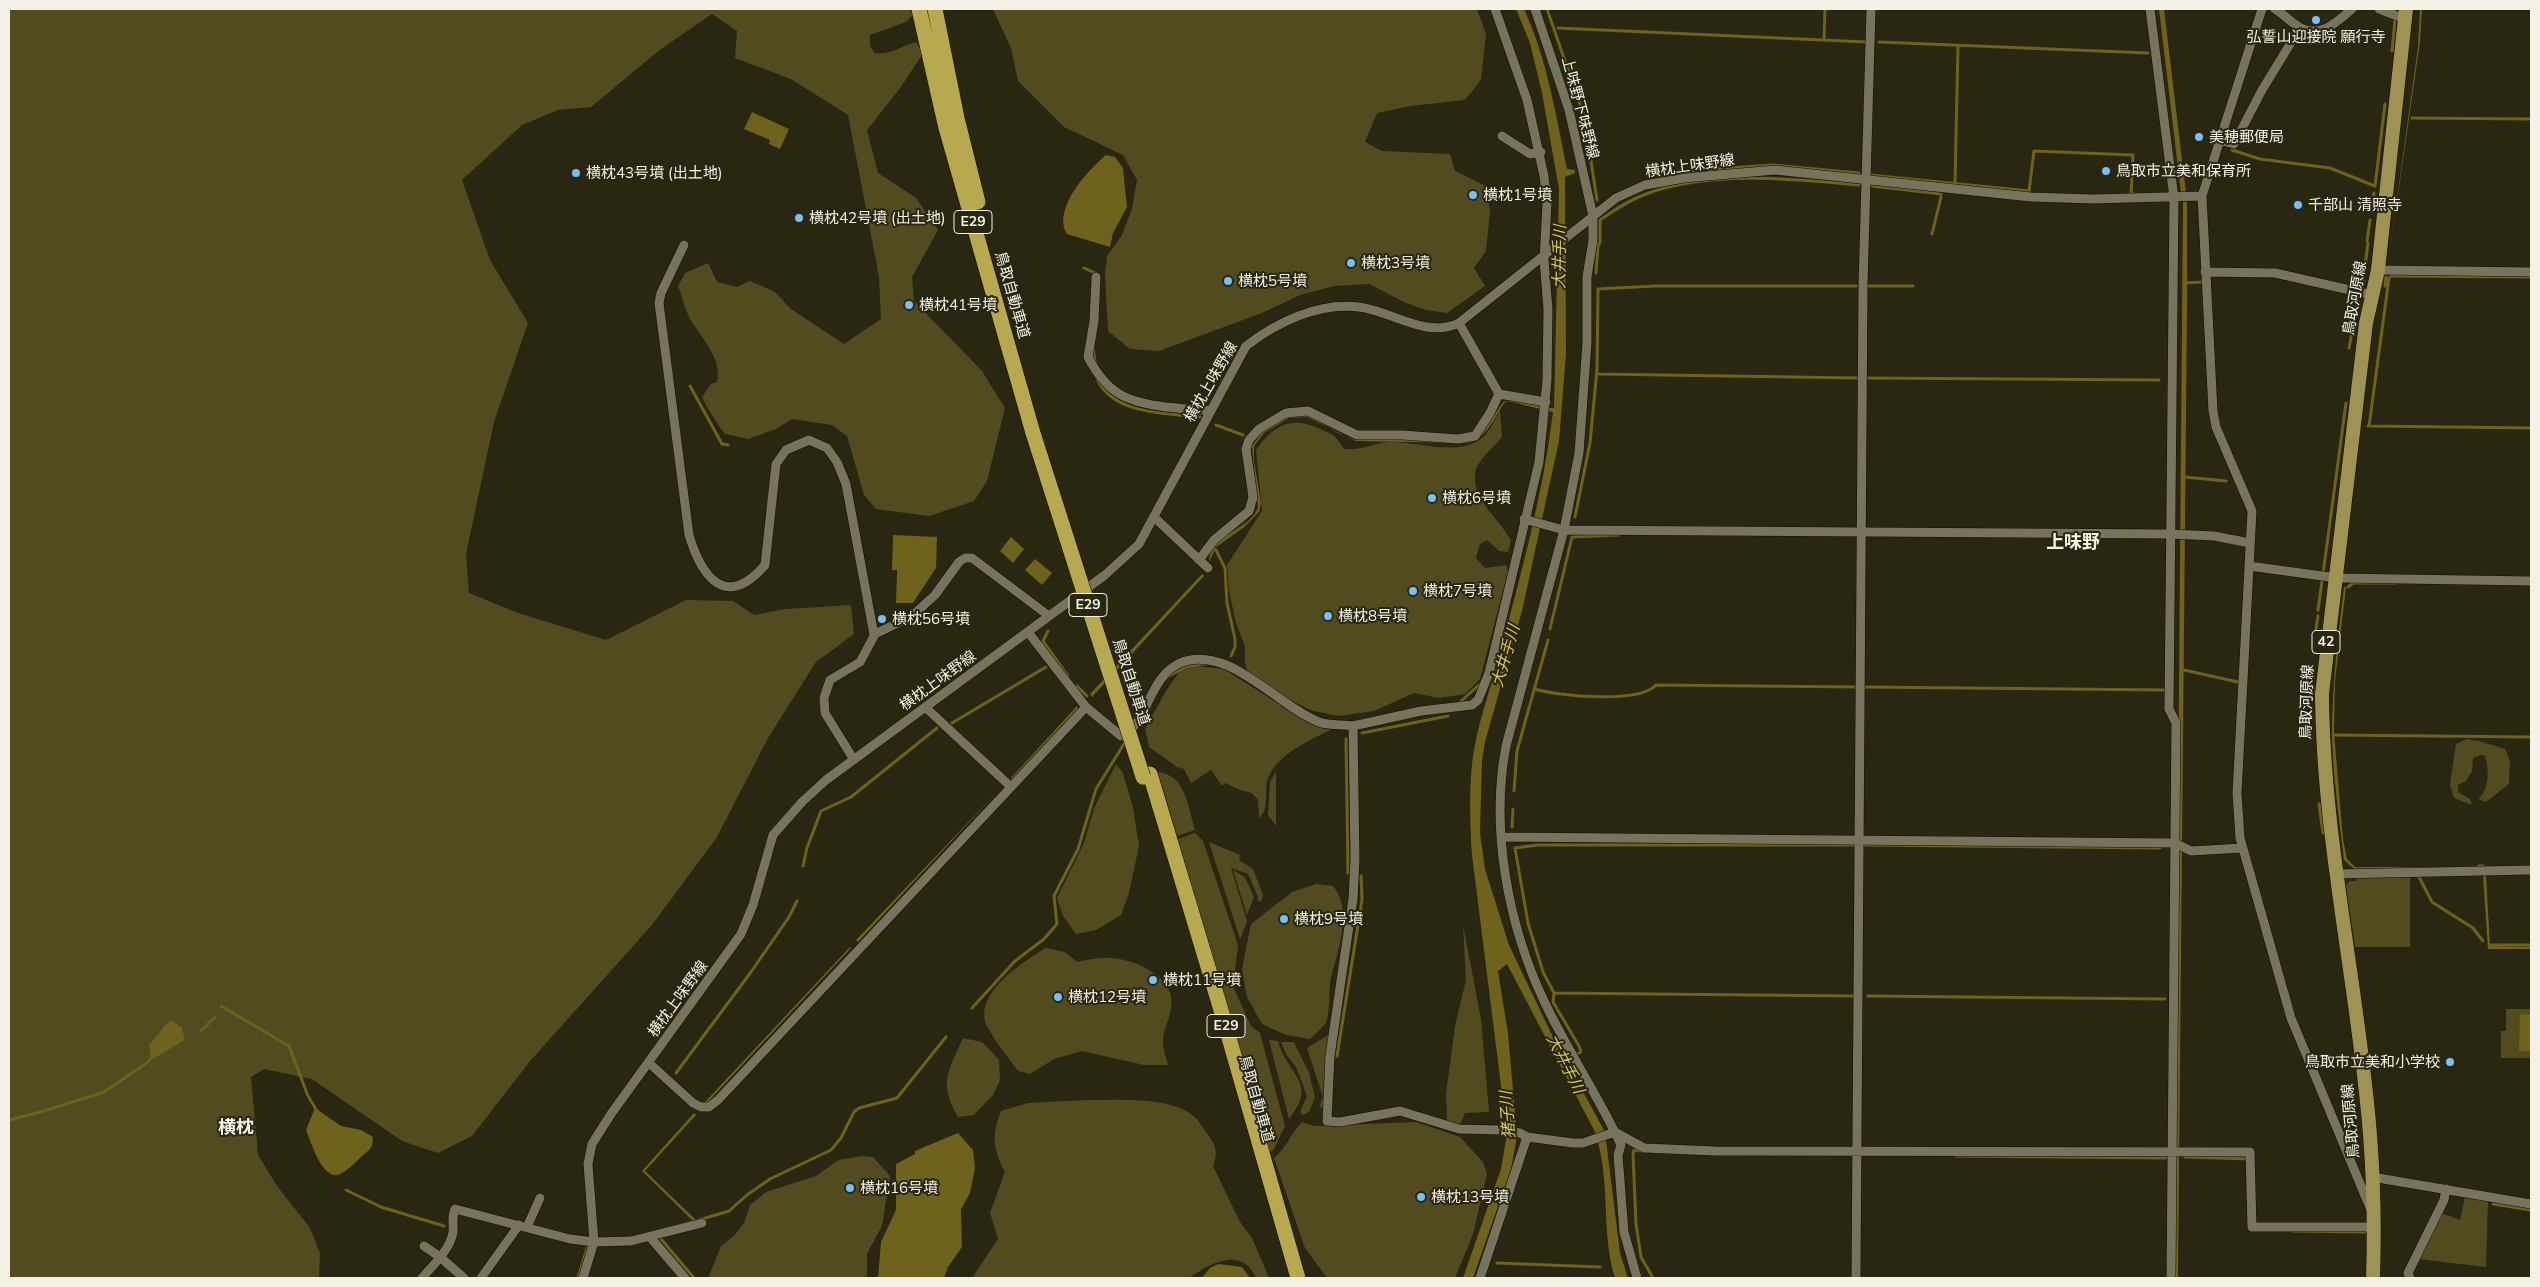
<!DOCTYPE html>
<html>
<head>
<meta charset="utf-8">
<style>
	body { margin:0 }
	#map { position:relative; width:2540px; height:1287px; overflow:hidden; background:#292612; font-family:Mulish,sans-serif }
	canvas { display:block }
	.frame { position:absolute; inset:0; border:10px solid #f4f2e6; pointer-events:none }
</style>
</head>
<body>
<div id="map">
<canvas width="2540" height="1287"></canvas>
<div class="frame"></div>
</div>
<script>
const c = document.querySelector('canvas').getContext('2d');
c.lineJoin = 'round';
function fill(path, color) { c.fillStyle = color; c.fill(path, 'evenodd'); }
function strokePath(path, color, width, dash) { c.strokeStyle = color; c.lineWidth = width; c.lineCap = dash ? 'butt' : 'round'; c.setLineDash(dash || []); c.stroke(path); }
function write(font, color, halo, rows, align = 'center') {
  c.font = font + ' Mulish,"Noto Sans JP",sans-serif'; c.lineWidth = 4; c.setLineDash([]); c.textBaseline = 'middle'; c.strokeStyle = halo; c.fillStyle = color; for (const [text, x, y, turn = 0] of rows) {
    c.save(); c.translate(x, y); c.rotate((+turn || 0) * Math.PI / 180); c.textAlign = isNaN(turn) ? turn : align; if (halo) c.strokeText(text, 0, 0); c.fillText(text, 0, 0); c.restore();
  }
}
const green = new Path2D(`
	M 9,9 L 908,9 L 914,14 L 906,22 L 870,35 L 870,46 L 875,53 C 892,55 900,46 916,42 L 923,53 L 901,87 L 867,130 L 878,173 L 916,198 L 938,230 L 912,277 L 914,301 L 982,371 L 1005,408 L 987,481 L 974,501 L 929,516 L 876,509 L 864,495 L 847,436 L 832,425 L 792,419 L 776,429 L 748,439 L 725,434 C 716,422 708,410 702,397 L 711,384 L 717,382 C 723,359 701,337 690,319 C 685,309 682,296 678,286 L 685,273 L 708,263 L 717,282 L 737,287 L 750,281 L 775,292 L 791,309 L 844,344 L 881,319 L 879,276 L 848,115 L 791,79 L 735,58 L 737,31 L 712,14 L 661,49 L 591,107 L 558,110 L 522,125 L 462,180 L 490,260 L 528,323 L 494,422 L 466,554 L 469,593 L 518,613 L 606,640 L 686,600 L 733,601 L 754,615 L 786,609 L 851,605 L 854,634 L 816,662 L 768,738 L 717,837 L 652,925 L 531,1060 L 472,1136 L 438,1153 L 402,1141 L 312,1079 L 264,1069 L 251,1077 L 258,1155 L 277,1186 L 310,1228 L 320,1253 L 319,1278 L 9,1278 Z
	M 993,9 L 1477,9 L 1486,34 L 1481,80 L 1465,100 L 1411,106 L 1377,113 L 1365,142 L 1382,151 L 1450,154 L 1455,171 L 1486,186 L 1490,211 L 1486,251 L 1474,268 L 1485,286 L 1447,313 L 1426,310 L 1406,303 L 1369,284 L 1334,286 L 1300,295 L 1262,313 L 1159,351 L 1130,349 L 1108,331 L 1105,274 L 1107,256 L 1122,235 L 1132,209 L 1137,180 L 1123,155 L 1064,127 L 1018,81 L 1011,48 Z
	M 1500,411 L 1502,437 C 1494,447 1476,461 1475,474 C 1472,500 1501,520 1511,541 L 1508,552 L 1499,551 L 1487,540 L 1480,544 L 1476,558 L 1485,568 L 1506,565 L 1508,572 L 1480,679 L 1465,694 L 1439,698 L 1414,693 L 1374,711 L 1339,716 L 1313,711 L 1290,700 L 1247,670 L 1245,662 L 1245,646 L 1236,623 L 1229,591 L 1227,565 L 1262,511 L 1256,450 C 1272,427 1290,415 1318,428 C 1333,435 1335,434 1344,449 C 1363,451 1373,443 1389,442 C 1418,441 1459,458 1483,437 C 1490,431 1495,419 1500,411 Z
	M 1195,666 L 1224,669 L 1301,718 L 1336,727 C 1313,739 1274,754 1267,782 C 1264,795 1270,809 1259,818 L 1258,800 L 1252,793 L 1240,790 L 1225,783 L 1222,786 L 1211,770 L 1191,783 L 1184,769 L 1177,767 L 1149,747 L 1145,729 L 1166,691 L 1179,672 Z
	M 2467,739 L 2479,741 L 2505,749 L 2510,761 L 2509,784 L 2486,802 L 2478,799 C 2490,790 2489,769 2485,756 L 2481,755 L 2473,758 L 2472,771 L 2466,781 L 2458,785 L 2458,792 L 2470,799 L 2472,805 L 2454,798 L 2450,785 L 2456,744 Z
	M 1116,764 L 1123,773 L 1133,808 L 1139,846 L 1129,893 L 1121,915 L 1096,930 L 1076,934 L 1063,916 L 1057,898 L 1084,843 L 1094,808 Z
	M 1276,771 L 1276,826 L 1268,815 L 1270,782 Z
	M 1158,772 C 1186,775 1188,807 1195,830 L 1177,836 Z
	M 1195,833 L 1203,841 L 1238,945 L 1233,987 L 1251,1026 L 1260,1033 L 1285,1126 L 1273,1151 L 1268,1152 L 1178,839 Z
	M 1209,842 L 1240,855 L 1239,860 L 1253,869 L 1263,895 L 1261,902 L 1257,900 L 1258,897 L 1248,874 L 1231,868 L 1247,921 L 1240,939 Z
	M 1233,870 L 1245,877 L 1254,897 L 1247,915 Z
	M 2410,875 L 2410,947 L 2355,947 L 2346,885 L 2350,881 L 2356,881 L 2357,877 Z
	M 1316,884 L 1333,886 C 1355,912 1336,953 1330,983 C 1329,993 1330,1013 1326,1022 C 1324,1027 1315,1034 1310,1039 L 1286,1035 L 1262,1024 L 1247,997 L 1242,969 L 1251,924 L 1292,892 Z
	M 1463,925 L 1481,1019 L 1489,1112 L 1465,1113 L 1460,1125 L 1447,1121 L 1446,1094 L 1449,1071 L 1455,1026 L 1466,980 Z
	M 1046,948 L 1065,952 L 1077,962 C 1088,960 1100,957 1112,958 C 1134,960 1165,973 1171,996 C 1174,1012 1165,1024 1163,1038 C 1162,1046 1166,1057 1168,1065 L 1144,1065 L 1082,1051 L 1054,1059 L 1030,1074 L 1018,1071 C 1008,1057 995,1042 987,1026 C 972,994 1024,961 1046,948 Z
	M 2506,1009 L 2531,1009 L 2531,1058 L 2501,1058 L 2501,1031 L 2506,1031 Z
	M 1330,1034 L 1324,1108 L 1319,1107 L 1323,1097 L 1307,1048 Z
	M 963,1038 L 982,1042 L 999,1060 L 1000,1080 L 993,1095 L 974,1115 L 958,1117 C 938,1082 948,1072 963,1038 Z
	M 1269,1040 L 1278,1041 C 1287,1075 1319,1082 1289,1119 Z
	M 1281,1042 L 1294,1042 L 1309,1073 L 1315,1097 L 1309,1112 L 1303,1115 L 1300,1112 L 1307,1096 L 1296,1067 L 1286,1054 Z
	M 1089,1100 C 1119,1100 1175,1096 1197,1119 C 1200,1123 1203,1128 1206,1132 C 1215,1144 1219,1152 1213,1166 L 1240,1222 L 1252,1238 L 1269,1278 L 1256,1278 C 1242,1245 1209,1264 1189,1278 L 972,1278 L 998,1239 L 990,1213 L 1005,1172 C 993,1148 991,1137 1001,1111 L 1028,1103 Z
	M 1302,1122 L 1314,1126 L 1416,1122 L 1460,1137 L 1483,1162 L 1487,1174 L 1473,1234 L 1455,1278 L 1327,1278 L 1305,1248 L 1274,1158 C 1287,1147 1291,1133 1302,1122 Z
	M 862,1156 L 873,1157 L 890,1176 L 882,1226 L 867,1254 L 867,1278 L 708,1278 L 721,1246 L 734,1236 L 744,1223 L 750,1205 L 766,1192 L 816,1176 L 838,1160 Z
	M 2465,1197 L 2488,1201 L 2486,1267 L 2418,1259 L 2441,1213 L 2460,1220 Z`);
const water = new Path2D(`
	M 1516,9 L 1524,9 C 1547,59 1556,115 1567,169 L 1575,170 L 1575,173 L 1565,177 L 1566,354 L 1559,441 L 1522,611 L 1485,742 L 1482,761 L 1480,833 L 1485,869 L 1509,945 L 1551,1033 L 1605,1132 L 1620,1253 L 1628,1278 L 1615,1278 C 1600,1231 1612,1178 1594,1130 L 1507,964 L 1498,971 L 1508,1033 L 1517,1137 L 1511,1169 L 1473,1278 L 1463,1278 L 1501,1169 L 1507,1134 L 1472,855 C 1470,825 1469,794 1472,764 C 1476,726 1491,689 1500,653 C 1521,574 1543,494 1553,412 L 1547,411 L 1547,408 L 1554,408 L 1559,189 L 1542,93 L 1530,43 Z
	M 2159,9 L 2164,9 L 2186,193 L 2181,193 Z
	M 2420,9 L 2422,9 L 2420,42 L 2388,264 L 2418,47 Z
	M 752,112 L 789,129 L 780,149 L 769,144 L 770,140 L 744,129 Z
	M 1106,155 L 1115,157 L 1123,168 L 1127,207 L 1113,233 L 1110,247 L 1067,234 C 1052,209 1088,170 1106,155 Z
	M 2183,202 L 2187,202 L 2187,310 L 2178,1278 L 2174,1278 Z
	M 1513,398 L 1543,403 L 1540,409 L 1508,401 L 1504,403 C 1494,419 1486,439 1467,443 L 1356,441 L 1307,417 L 1289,418 L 1264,433 L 1254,446 L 1254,461 L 1261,503 L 1259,512 L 1243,528 L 1216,547 L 1209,562 C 1209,534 1249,531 1258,508 L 1252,446 L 1263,431 L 1289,416 L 1309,416 L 1338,433 L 1356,440 L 1423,439 L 1480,436 L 1503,402 Z
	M 893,535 L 937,537 L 936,568 L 913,603 L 896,603 L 897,570 L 892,570 Z
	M 1011,537 L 1024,549 L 1013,563 L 1000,551 Z
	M 1035,559 L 1052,573 L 1042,585 L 1025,570 Z
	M 1202,574 L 1204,576 L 1092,697 L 1090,694 Z
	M 2344,587 L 2346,587 L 2335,681 L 2334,732 L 2343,839 L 2347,859 L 2355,867 L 2475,867 L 2354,869 L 2344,860 C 2339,818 2333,777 2332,735 C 2332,685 2338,636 2344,587 Z
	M 1077,706 L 1078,709 L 1012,780 L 1011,778 Z
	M 1000,789 L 858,942 L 856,940 Z
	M 2483,875 L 2486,875 L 2490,946 L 2531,947 L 2531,949 L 2488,949 Z
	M 850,947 L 851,948 L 707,1103 L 705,1102 Z
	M 2520,1014 L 2531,1015 L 2531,1051 L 2519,1051 Z
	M 169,1021 L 173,1021 L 182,1028 L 185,1040 L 151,1060 L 149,1045 Z
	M 315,1108 L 341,1126 L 361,1130 L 373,1137 L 372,1146 L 369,1150 C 360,1157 348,1172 338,1175 C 322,1179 311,1142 306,1130 Z
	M 694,1113 L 696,1115 L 645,1171 L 696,1220 L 653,1232 L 692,1220 L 642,1171 Z
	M 958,1133 L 973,1150 L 975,1168 L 970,1193 L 961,1209 L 962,1247 L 948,1267 L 944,1278 L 878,1278 L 881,1242 L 896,1210 L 896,1164 L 915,1154 L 915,1151 Z
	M 1218,1264 L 1242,1267 L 1250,1278 L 1202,1278 L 1210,1268 Z`);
const stream = new Path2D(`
	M 1547,9 L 1584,116 L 1597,200
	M 1558,28 L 1866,42
	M 1824,39 L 1825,9
	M 1879,42 L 2148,53
	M 2392,51 L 2395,20
	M 2412,118 L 2531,119
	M 2232,150 L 2260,159 L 2330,168 L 2375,186 L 2385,104
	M 1686,171 L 1772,165 L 1859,173
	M 1870,175 L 2029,191 L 2034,151 L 2133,155 L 2131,194 L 2135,194
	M 1955,183 L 1958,45
	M 1872,186 L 1941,194
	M 2371,211 L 2374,193
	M 1932,234 L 1941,197
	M 2367,241 L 2370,220
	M 1084,268 L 1097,274
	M 1596,273 L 1598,246 L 1600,242 L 1600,220 C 1615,210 1629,200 1646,194 C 1710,170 1793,179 1859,185
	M 2391,276 L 2531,277
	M 2363,282 L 2368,243
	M 2184,283 L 2203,282
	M 1867,286 L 1913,286
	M 2385,286 L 2386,277
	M 1093,348 L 1095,362
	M 2349,348 L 2359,294
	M 1598,374 L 1859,378
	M 1866,378 L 2159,380
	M 1097,379 C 1114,415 1166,413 1200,417
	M 690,386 L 722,444 L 728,445
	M 1216,425 L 1243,435
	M 2368,426 L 2531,428
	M 2369,426 L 2389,278
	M 2185,477 L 2226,481
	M 1575,517 L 1590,443 L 1597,369 L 1598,289 L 1655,286 L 1856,286
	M 1216,550 L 1225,568 L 1227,603 L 1235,639 L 1235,647 L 1231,656
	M 2323,574 L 2346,403
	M 2348,587 L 2353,583 L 2396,583
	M 2318,610 L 2322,581
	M 1550,629 L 1572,537 L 1619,535
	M 1048,631 L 1043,641 L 1068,676
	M 2314,642 L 2318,616
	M 2184,670 L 2238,682
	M 1166,678 C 1180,669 1190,664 1206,664
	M 1077,686 L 1087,696
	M 1865,687 L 2165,690
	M 1534,689 C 1558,696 1639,704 1656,685 L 1857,687
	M 1458,704 L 1481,683
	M 1142,721 L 1150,707
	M 952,723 L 1046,667
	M 1362,733 L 1448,716
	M 2333,735 L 2531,737
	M 1346,739 L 1348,873
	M 1514,791 L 1517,751 L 1548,640
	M 2319,804 L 2323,833
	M 1512,827 L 1513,809
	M 1864,845 L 2160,848
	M 803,866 L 807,848 L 821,811 L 851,797 L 937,728
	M 2479,866 L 2483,866
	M 2418,875 L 2432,902 L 2473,928 L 2483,941
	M 2489,945 L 2531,945
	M 1554,993 L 1853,996
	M 1868,996 L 2165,999
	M 221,1006 L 289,1046 L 308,1096 L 317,1111
	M 972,1008 L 1015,961 L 1044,939 L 1057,924 L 1054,896 L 1078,849 L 1096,789 L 1127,739
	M 201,1031 L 215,1017
	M 1577,1054 L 1581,1052 L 1579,1046 L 1553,1002 L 1554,993 L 1543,972 L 1528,923 L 1515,848 L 1538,845 L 1854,845
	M 1337,1056 L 1362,900 L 1361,876
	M 676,1073 L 751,972 L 789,917 L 797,901
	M 9,1120 L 44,1111 L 104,1092 L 148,1062 L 152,1057
	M 1641,1151 L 1634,1150 L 1633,1155 L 1636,1224 L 1641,1257 L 1653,1278
	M 1956,1156 L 2166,1158
	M 2185,1157 L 2249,1159
	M 346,1190 L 381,1207 L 444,1226
	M 2493,1204 L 2531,1210
	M 699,1220 L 729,1211 L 747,1195 L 770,1179 L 831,1150 L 841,1138 L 854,1112 L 859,1108 L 897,1098 L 946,1037
	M 2293,1231 L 2366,1232
	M 661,1239 L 694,1278
	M 1497,1263 L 1600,1267
	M 578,1278 L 587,1248`);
const minor = new Path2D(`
	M 1535,9 L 1569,110 L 1593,216 L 1593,240 L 1587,277 L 1587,343 L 1579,453 L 1564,530 L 1506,746 C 1490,829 1508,925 1544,1001 C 1567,1050 1598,1095 1621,1145 L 1618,1155 L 1624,1232 L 1637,1278
	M 2150,9 L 2174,198 L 2169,709 L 2176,723 L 2171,1278
	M 2275,9 C 2284,14 2292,24 2301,28 C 2321,38 2337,22 2352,9
	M 2379,9 L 2405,19
	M 1502,136 L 1530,154 L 1541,152
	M 2219,140 L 2234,144 L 2262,90 L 2300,28
	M 2202,196 L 2213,411 L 2216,427 L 2252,511 L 2237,793 L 2240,838 L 2291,1018 L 2371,1210
	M 684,245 L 661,293 L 659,303 L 689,535 C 702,578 726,610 765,565 L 776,464 L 786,450 L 809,440 L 827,448 L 837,462 L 846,484 L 874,635
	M 2378,270 L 2531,272
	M 2205,272 L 2275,273 L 2372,295
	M 1096,277 L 1094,321 L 1088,357 C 1107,394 1127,402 1166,407 C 1181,408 1195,411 1210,410
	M 1459,323 L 1499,394
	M 1154,517 L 1208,568
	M 1524,519 L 1564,530 L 2170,534 L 2214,536 L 2250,543
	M 1199,560 L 1214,540 L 1249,511 L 1253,497 L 1246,449 L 1249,440 L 1259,429 L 1286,413 L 1308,411 L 1357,435 L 1402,435 L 1458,439 L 1475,436 L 1490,413 L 1499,394 L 1546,402
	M 2249,566 L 2337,578 L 2531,581
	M 1028,632 L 1086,707 L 1121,736 C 1147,727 1148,677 1180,663 C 1228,643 1277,706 1319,722 C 1329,726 1343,724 1353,726 L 1355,859 L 1353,899 L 1330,1056 L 1327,1121 L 1340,1122 L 1400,1111 L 1459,1129 L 1500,1130 L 1520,1133 L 1527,1137 L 1573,1143 L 1583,1143 L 1615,1132 L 1644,1148 L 1715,1151 L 2250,1152 L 2252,1227 L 2375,1227
	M 925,707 L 1010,786
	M 1353,726 L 1421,711 L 1472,705 L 1478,700 L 1489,673 L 1539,462 L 1547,380 L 1548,309 L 1544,260 L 1547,203 L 1544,176 L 1527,100 L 1495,9
	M 854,760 L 825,713 L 824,698 L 830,680 L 860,662 L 875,634 L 912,616 L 935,595 L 959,562 L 965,558 L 972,558 L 1049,616
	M 1503,837 L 2175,843 L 2191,851 L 2242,848
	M 2336,874 L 2531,870
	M 649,1063 L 693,1103 L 701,1107 L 709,1107 L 718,1100 L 1086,707
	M 2372,1177 L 2531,1204
	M 527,1227 L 540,1198
	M 650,1237 L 685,1278
	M 424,1246 L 440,1257 L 464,1278
	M 422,1278 C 433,1265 450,1250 453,1232 C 454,1222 451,1219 455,1209 L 570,1239 L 594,1242 L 631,1241 L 702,1223
	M 481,1278 L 519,1225
	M 583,1278 L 594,1242 L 588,1164 L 592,1144 L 611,1114 L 741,934 L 753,905 L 773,835 L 802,802 L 826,780 L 1105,575 L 1139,544 L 1246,346 C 1277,322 1319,302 1359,307 C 1392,311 1426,339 1459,323 L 1616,198 L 1645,185 L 1684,178 L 1775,170 L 2031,197 L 2093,199 L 2202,196 L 2262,9
	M 1480,1278 L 1527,1137
	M 1856,1278 L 1863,284 L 1871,9
	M 2410,1278 L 2408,1273 L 2444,1200 L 2446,1189`);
const primary = new Path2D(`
	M 2373,1278 C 2375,1217 2373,1154 2366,1093 C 2352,959 2323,828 2322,694 L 2366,323 L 2378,270 L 2406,9`);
const motorway = new Path2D(`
	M 919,9 L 946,128 L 1033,433
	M 935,9 L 957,118 L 978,202
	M 1150,774 L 1221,1010 L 1298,1278`);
const motorwayBridge = new Path2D(`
	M 1033,433 L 1143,777`);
const markers = [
	[2316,20,5,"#77bff7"],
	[2199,137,5,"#77bff7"],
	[2106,171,5,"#77bff7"],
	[576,173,5,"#77bff7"],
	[1473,195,5,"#77bff7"],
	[2298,205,5,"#77bff7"],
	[799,218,5,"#77bff7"],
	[1351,263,5,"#77bff7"],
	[1228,281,5,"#77bff7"],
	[909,305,5,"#77bff7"],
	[1432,498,5,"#77bff7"],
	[1413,591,5,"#77bff7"],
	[1328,616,5,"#77bff7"],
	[882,619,5,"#77bff7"],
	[1284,919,5,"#77bff7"],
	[1153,980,5,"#77bff7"],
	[1058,997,5,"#77bff7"],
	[2450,1062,5,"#77bff7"],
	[850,1188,5,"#77bff7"],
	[1421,1197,5,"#77bff7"]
];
const shields = [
	[973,222,38],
	[1088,605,38],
	[2326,642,28],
	[1226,1026,38]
];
const shieldNames = [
	["E29",973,222],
	["E29",1088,605],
	["42",2326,642],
	["E29",1226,1026]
];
const poiNames = [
	["弘誓山迎接院 願行寺",2316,37,"center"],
	["美穂郵便局",2209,137],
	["鳥取市立美和保育所",2116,171],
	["横枕43号墳 (出土地)",586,173],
	["横枕1号墳",1483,195],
	["千部山 清照寺",2308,205],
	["横枕42号墳 (出土地)",809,218],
	["横枕3号墳",1361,263],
	["横枕5号墳",1238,281],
	["横枕41号墳",919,305],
	["横枕6号墳",1442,498],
	["横枕7号墳",1423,591],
	["横枕8号墳",1338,616],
	["横枕56号墳",892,619],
	["横枕9号墳",1294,919],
	["横枕11号墳",1163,980],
	["横枕12号墳",1068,997],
	["鳥取市立美和小学校",2440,1062,"right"],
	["横枕16号墳",860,1188],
	["横枕13号墳",1431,1197]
];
const streetNames = [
	["上味野下味野線",1580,108,75],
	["横枕上味野線",1690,166,-8],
	["鳥取自動車道",1012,295,74],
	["鳥取河原線",2355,298,-80],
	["横枕上味野線",1211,382,-60],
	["横枕上味野線",938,681,-36],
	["鳥取自動車道",1131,682,72],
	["鳥取河原線",2307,702,-88],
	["横枕上味野線",678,999,-54],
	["鳥取自動車道",1256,1099,74],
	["鳥取河原線",2351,1121,-95]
];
const waterNames = [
	["大井手川",1560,257,-89],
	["大井手川",1506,656,-74],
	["大井手川",1565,1064,63],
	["猪子川",1508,1115,-94]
];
const quarterNames = [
	["上味野",2073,543],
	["横枕",236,1128]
];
fill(green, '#524b1f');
fill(water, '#6e621c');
strokePath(stream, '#6e621c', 3);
strokePath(minor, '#120f00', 10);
strokePath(primary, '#120f00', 15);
strokePath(motorway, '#120f00', 16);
strokePath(minor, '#77735d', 9);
strokePath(primary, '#9e9355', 14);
strokePath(motorway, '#b8a850', 15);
strokePath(motorwayBridge, '#120f00', 16, []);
strokePath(motorwayBridge, '#b8a850', 15);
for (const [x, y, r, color] of markers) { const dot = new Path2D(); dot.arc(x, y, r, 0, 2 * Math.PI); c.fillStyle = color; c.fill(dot); strokePath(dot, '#292612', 2); }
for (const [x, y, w] of shields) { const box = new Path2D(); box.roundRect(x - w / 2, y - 11.5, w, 23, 4); c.fillStyle = '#292612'; c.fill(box); strokePath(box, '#f4f2e6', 1); }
write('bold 14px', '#f4f2e6', null, shieldNames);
write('15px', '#f4f2e6', '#292612', poiNames, 'left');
write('15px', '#f4f2e6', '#292612', streetNames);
write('italic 16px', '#d8c767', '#292612', waterNames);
write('bold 18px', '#f4f2e6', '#292612', quarterNames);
</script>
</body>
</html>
